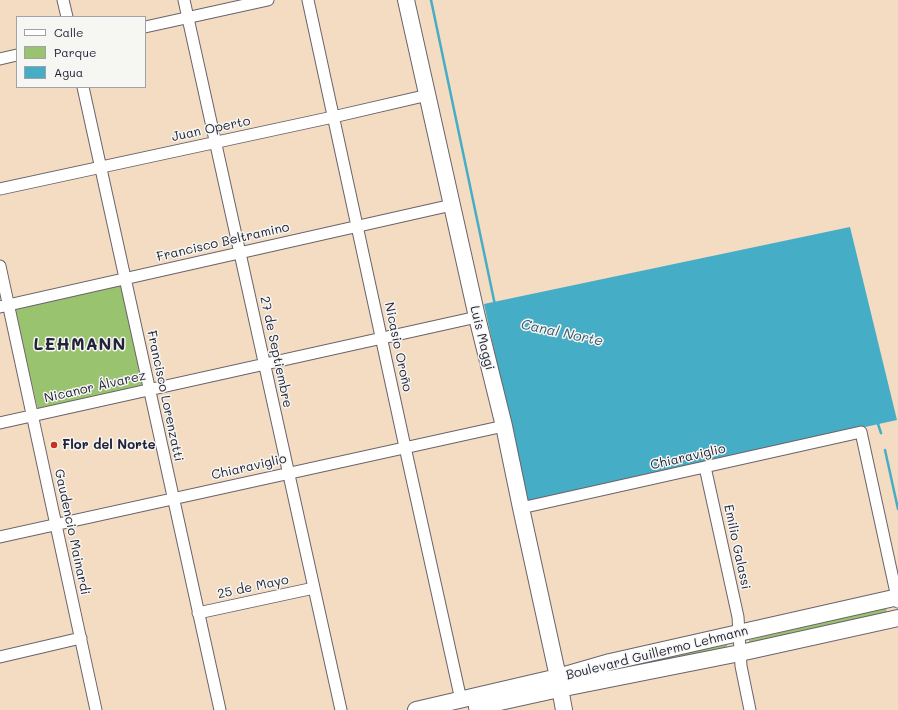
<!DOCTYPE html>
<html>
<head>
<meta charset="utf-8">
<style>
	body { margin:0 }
	#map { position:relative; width:898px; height:710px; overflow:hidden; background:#f3dcc1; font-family:Mali,sans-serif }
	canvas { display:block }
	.legend { position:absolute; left:16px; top:16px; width:130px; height:72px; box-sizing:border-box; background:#f6f6f2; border:1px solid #a1a1a9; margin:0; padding:5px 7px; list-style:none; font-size:12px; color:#22223b }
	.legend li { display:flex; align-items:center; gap:8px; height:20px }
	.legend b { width:20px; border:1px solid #a1a1a9 }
</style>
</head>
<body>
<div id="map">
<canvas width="898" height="710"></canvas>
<ul class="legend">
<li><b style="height:5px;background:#fff"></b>Calle</li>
<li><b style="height:11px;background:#99c36f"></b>Parque</li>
<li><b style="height:11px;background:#46adc6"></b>Agua</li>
</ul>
</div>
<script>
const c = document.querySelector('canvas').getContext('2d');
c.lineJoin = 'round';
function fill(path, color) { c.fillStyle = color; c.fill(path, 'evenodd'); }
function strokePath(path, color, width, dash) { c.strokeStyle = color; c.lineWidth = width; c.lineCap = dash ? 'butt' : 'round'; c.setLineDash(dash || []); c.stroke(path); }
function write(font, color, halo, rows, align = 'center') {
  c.font = font + ' Mali,sans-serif'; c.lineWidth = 3; c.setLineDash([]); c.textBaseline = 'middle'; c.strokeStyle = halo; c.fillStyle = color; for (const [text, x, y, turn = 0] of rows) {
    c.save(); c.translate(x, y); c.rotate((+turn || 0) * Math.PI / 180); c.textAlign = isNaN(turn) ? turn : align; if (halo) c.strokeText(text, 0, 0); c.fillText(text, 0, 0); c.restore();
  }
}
const green = new Path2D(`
	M 122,283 L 145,385 L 38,410 L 14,308 Z
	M 886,607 L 887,613 L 750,646 L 749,640 Z
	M 726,643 L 728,649 L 575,682 L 574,676 Z`);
const water = new Path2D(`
	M 850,227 L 897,420 L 527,501 L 484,304 Z`);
const stream = new Path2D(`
	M 431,0 L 495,305
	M 877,421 L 881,433
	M 885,450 L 898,509`);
const street = new Path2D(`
	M 63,0 L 67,17
	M 184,0 L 341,710
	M 308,0 L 405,447 L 461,700
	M 145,27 L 268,0
	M 0,59 L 17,55
	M 83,87 L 220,710
	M 0,189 L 333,117 L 428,95
	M 0,266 L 96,710
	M 0,307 L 452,205
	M 0,423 L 477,317
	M 705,467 L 738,617 L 741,666 L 750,710
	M 521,508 L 861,432 L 898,602
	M 0,537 C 168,499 336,462 504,426
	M 198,613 L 314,588
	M 0,657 L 81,638`);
const secondary = new Path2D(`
	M 406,0 L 477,317 L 504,426 L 521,508 L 558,677 L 564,710
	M 477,707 L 559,689 L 740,653 L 898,618
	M 416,710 L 558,677 L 610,662 L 898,597`);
const markers = [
	[54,445,4,"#c8321e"]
];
const streetNames = [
	["Juan Operto",211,129,-12],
	["Francisco Beltramino",223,242,-13],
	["Luis Maggi",482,338,76],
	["Nicasio Oroño",398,347,78],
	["27 de Septiembre",276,352,78],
	["Nicanor Álvarez",95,387,-13],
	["Francisco Lorenzatti",165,396,78],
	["Chiaraviglio",688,457,-13],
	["Chiaraviglio",249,467,-13],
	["Gaudencio Mainardi",72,532,78],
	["Emilio Galassi",737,547,78],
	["25 de Mayo",253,587,-12],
	["Boulevard Guillermo Lehmann",657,653,-14]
];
const poiNames = [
	["Flor del Norte",62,445]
];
const waterNames = [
	["Canal Norte",562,333,12]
];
const districtNames = [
	["LEHMANN",80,345]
];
fill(green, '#99c36f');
fill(water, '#46adc6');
strokePath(stream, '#46adc6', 2.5);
strokePath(street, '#6b636a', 13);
strokePath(secondary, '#6b636a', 18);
strokePath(street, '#fff', 11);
strokePath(secondary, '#fff', 16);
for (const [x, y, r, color] of markers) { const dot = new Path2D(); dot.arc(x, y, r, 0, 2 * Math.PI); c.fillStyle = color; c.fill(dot); strokePath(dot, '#f6f6f2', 1.5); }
write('13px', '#22223b', '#f6f6f2', streetNames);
write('bold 13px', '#22223b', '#f6f6f2', poiNames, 'left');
write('italic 14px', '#305a73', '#f6f6f2', waterNames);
c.letterSpacing = '1px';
write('bold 17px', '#22223b', '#f6f6f2', districtNames);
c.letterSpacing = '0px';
</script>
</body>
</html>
